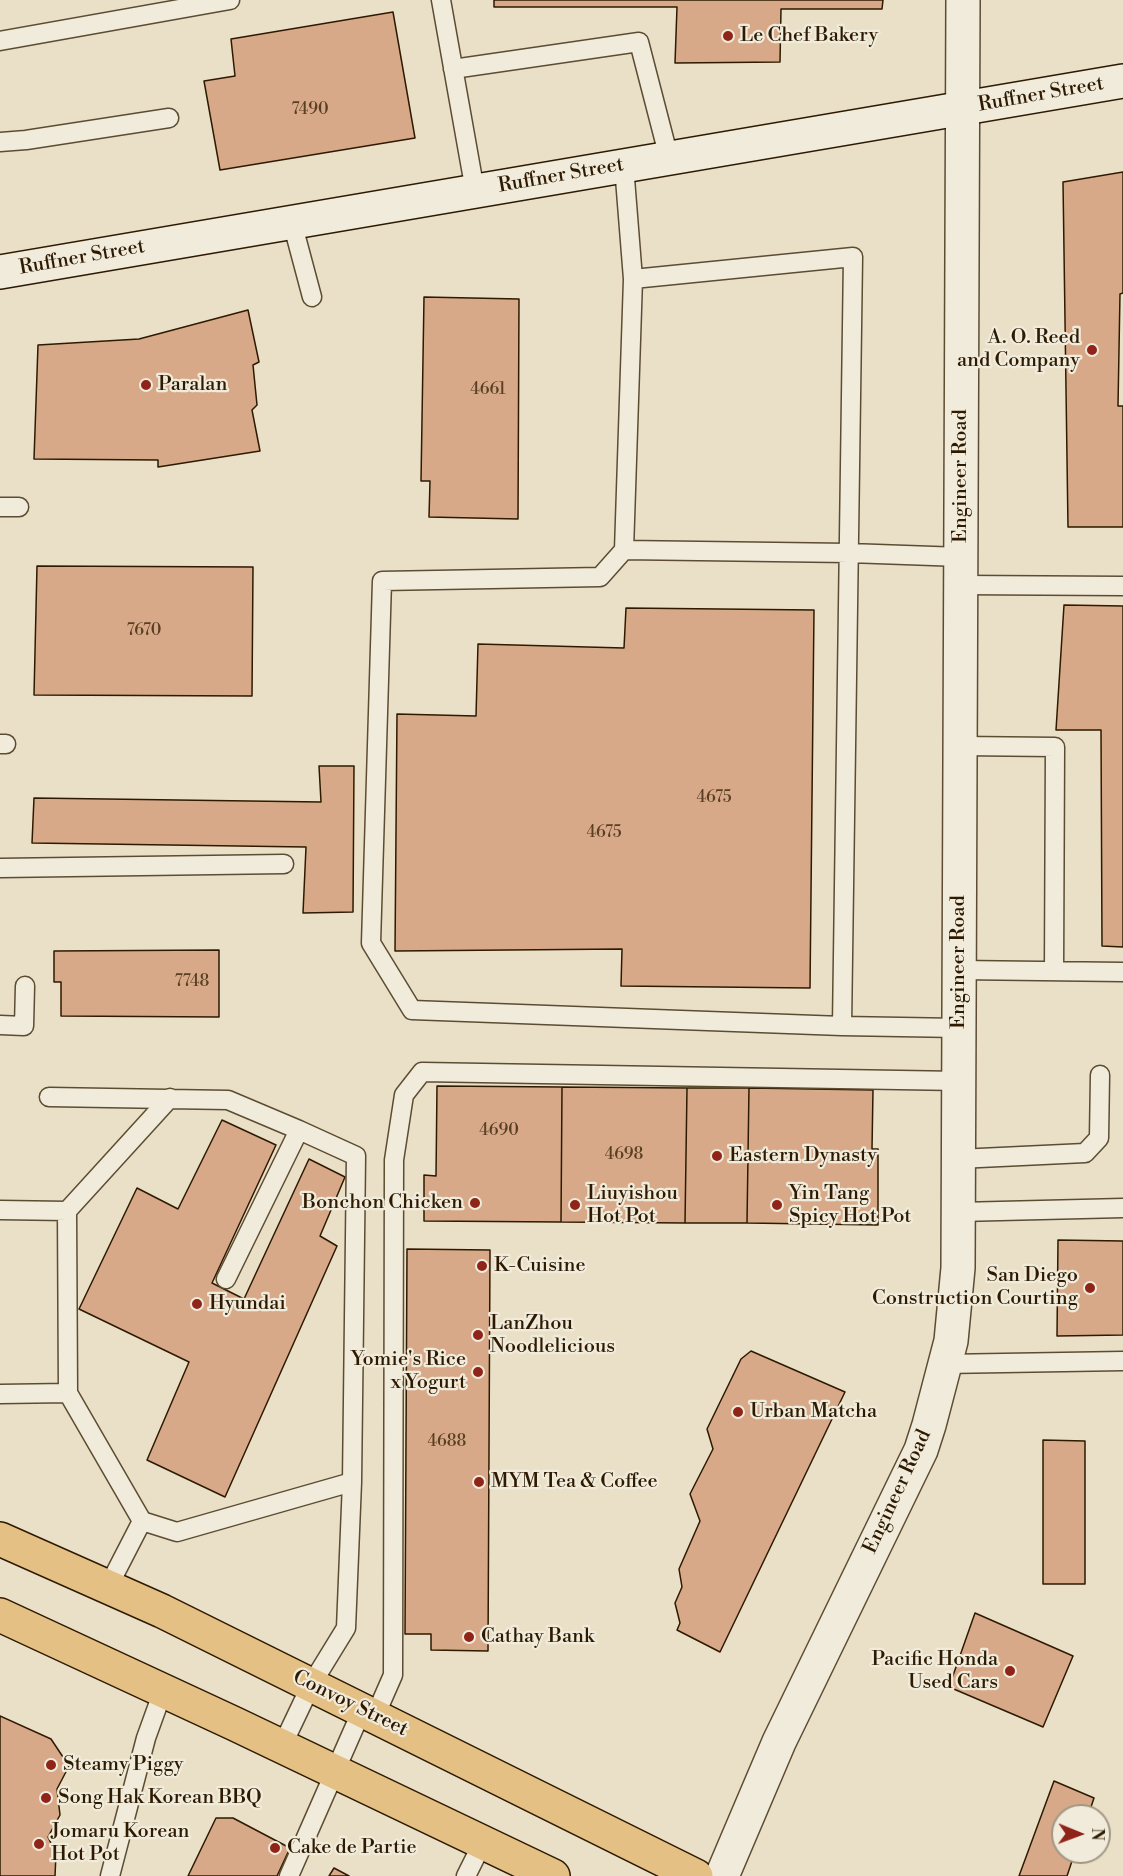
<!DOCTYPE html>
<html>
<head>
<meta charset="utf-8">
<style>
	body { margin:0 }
	#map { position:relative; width:1123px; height:1876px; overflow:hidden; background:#eae0c7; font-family:"Libre Bodoni",serif }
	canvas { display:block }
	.north { position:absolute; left:1051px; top:1804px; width:60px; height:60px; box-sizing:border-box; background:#f1ebdb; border:2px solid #a39784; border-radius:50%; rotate:91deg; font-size:16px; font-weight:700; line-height:24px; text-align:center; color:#2d1a01 }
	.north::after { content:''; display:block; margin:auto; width:21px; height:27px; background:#8f2418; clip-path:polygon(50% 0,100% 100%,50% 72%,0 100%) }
</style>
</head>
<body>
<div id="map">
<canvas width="1123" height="1876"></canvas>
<div class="north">N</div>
</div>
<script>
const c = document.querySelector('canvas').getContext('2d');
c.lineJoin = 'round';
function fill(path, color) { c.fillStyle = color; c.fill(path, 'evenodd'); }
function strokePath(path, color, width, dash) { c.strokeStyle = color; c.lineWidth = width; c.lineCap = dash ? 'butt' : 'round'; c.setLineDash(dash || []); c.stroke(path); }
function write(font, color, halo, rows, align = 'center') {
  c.font = font + ' "Libre Bodoni",serif'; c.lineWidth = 4.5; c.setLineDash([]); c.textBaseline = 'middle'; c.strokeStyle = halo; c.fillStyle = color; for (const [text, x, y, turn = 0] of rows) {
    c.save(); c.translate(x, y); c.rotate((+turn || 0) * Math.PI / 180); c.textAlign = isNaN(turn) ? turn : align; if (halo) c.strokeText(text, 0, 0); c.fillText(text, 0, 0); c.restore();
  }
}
const building = new Path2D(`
	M 494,0 L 883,0 L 882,9 L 781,9 L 780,62 L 675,63 L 677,7 L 494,7 Z
	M 393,12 L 415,138 L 220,170 L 204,81 L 235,76 L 231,39 Z
	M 1123,172 L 1123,293 L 1120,294 L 1118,406 L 1123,406 L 1123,527 L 1068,527 L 1063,182 Z
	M 424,297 L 519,299 L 518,519 L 429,517 L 430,481 L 421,481 Z
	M 248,310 L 259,362 L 253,365 L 257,405 L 252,410 L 260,451 L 158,467 L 158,460 L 34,459 L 38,345 L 139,339 Z
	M 37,566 L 253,567 L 252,696 L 34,695 Z
	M 1064,605 L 1123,606 L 1123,947 L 1102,946 L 1101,730 L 1056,730 Z
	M 626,608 L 814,610 L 810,988 L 621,986 L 622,949 L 395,951 L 397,714 L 476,716 L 478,644 L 624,648 Z
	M 319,766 L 354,766 L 353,912 L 303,913 L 306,847 L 32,843 L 34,798 L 321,802 Z
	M 219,950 L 219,1017 L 61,1016 L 61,982 L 54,982 L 54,951 Z
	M 437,1086 L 562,1087 L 561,1222 L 424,1221 L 424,1175 L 436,1176 Z
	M 562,1087 L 687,1088 L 685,1223 L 561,1222 Z
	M 687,1088 L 749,1088 L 747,1223 L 685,1223 Z
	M 749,1088 L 873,1090 L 872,1149 L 878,1149 L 878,1225 L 747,1223 Z
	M 222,1120 L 276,1145 L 212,1283 L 244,1299 L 309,1159 L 345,1177 L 320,1236 L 337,1246 L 225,1497 L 147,1460 L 189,1362 L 79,1309 L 137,1188 L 178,1209 Z
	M 1058,1240 L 1123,1241 L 1123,1335 L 1057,1336 Z
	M 407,1249 L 490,1250 L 488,1651 L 431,1650 L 431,1634 L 405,1634 Z
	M 751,1351 L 845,1392 L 720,1652 L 677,1630 L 680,1623 L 675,1603 L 682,1587 L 679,1569 L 700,1521 L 690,1494 L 713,1449 L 707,1429 L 741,1359 Z
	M 1043,1440 L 1085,1441 L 1085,1584 L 1043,1584 Z
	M 975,1613 L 1073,1656 L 1043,1727 L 949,1687 Z
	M 0,1716 L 51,1739 L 69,1766 L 57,1789 L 60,1815 L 48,1837 L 56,1854 L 55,1876 L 0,1876 Z
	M 1054,1781 L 1094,1798 L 1088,1816 L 1063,1816 L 1063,1852 L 1075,1852 L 1067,1876 L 1019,1876 Z
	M 216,1818 L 233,1818 L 290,1848 L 277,1876 L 188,1876 Z
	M 334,1868 L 349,1876 L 329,1876 Z`);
const lane = new Path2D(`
	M 441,0 L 475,191
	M 0,41 L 230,0
	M 453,69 L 639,42 L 669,158
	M 0,142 L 26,140 L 169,118
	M 624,166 L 633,279 L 624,550 L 600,577 L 382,581 L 371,943 L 412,1010 L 842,1026 L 959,1028
	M 292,222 L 312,297
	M 633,279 L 853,257 L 842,1026
	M 0,507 L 19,507
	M 624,550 L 849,553 L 961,557
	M 961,585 L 1123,586
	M 0,744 L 6,744
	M 961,746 L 1055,747 L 1054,971
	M 0,868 L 284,864
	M 959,970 L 1123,972
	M 0,1025 L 24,1026 L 25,986
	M 49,1097 L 228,1100 L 299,1130
	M 170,1098 L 67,1211 L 68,1393 L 142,1521 L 177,1532 L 352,1482
	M 958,1159 L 1085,1153 L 1099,1138 L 1100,1075
	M 0,1210 L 67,1211
	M 959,1212 L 1123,1208
	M 226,1279 L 299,1130 L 356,1156 L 352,1482 L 346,1628 L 311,1685 L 282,1746
	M 944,1364 L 1123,1361
	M 0,1394 L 68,1393
	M 108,1587 L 142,1521
	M 375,1716 L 393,1675 L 394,1160 L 404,1095 L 422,1072 L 959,1081
	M 110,1876 L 146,1738 L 163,1691
	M 289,1876 L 362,1710
	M 466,1876 L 483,1842`);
const street = new Path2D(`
	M 722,1876 L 779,1742 L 921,1450 L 929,1425 L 951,1341 L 958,1268 L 963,0`);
const secondary = new Path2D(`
	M 0,272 L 1123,81`);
const primary = new Path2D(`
	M 0,1539 L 162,1611 L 696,1876
	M 0,1615 L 235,1724 L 553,1876`);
const markers = [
	[728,36,6,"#8f2418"],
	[1092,350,6,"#8f2418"],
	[146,385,6,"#8f2418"],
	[717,1156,6,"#8f2418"],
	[475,1203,6,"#8f2418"],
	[575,1205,6,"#8f2418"],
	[777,1205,6,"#8f2418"],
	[482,1266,6,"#8f2418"],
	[1090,1288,6,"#8f2418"],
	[197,1304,6,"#8f2418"],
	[478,1335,6,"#8f2418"],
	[478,1372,6,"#8f2418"],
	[738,1412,6,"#8f2418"],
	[479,1482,6,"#8f2418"],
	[469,1637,6,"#8f2418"],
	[1010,1671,6,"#8f2418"],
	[51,1765,6,"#8f2418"],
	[46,1798,6,"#8f2418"],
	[39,1844,6,"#8f2418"],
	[275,1848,6,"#8f2418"]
];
const numberNames = [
	["7490",310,110],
	["4661",488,390],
	["7670",144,631],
	["4675",714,798],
	["4675",604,833],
	["7748",192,982],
	["4690",499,1131],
	["4698",624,1155],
	["4688",447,1442]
];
const poiNames = [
	["Le Chef Bakery",740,36],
	["A. O. Reed",1080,338,"right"],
	["and Company",1080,361,"right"],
	["Paralan",158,385],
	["Eastern Dynasty",729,1156],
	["Liuyishou",587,1194],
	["Hot Pot",587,1217],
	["Yin Tang",789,1194],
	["Spicy Hot Pot",789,1217],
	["Bonchon Chicken",463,1203,"right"],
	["K-Cuisine",494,1266],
	["San Diego",1078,1276,"right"],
	["Construction Courting",1078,1299,"right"],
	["Hyundai",209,1304],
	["LanZhou",490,1324],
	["Noodlelicious",490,1347],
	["Yomie's Rice",466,1360,"right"],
	["x Yogurt",466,1383,"right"],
	["Urban Matcha",750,1412],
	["MYM Tea & Coffee",491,1482],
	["Cathay Bank",481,1637],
	["Pacific Honda",998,1660,"right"],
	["Used Cars",998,1683,"right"],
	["Steamy Piggy",63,1765],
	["Song Hak Korean BBQ",58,1798],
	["Jomaru Korean",51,1832],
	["Hot Pot",51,1855],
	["Cake de Partie",287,1848]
];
const streetNames = [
	["Ruffner Street",1041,95,-10],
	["Ruffner Street",561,176,-10],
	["Ruffner Street",82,258,-10],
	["Engineer Road",961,476,-90],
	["Engineer Road",959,962,-90],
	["Engineer Road",898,1492,-65],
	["Convoy Street",350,1704,26]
];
fill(building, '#d7a989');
strokePath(building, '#2d1a01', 1.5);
strokePath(lane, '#5c4c32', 21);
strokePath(street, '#5c4c32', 36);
strokePath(secondary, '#2d1a01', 36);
strokePath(primary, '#2d1a01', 36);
strokePath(lane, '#f1ebdb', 18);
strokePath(street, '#f1ebdb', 33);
strokePath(secondary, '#f1ebdb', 33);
strokePath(primary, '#e5c084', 33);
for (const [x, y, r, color] of markers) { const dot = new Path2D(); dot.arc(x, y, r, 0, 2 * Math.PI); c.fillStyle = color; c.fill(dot); strokePath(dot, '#f1ebdb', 2); }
write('16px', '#583e23', null, numberNames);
write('20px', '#2d1a01', '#f1ebdb', poiNames, 'left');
write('20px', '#2d1a01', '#f1ebdb', streetNames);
</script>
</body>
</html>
